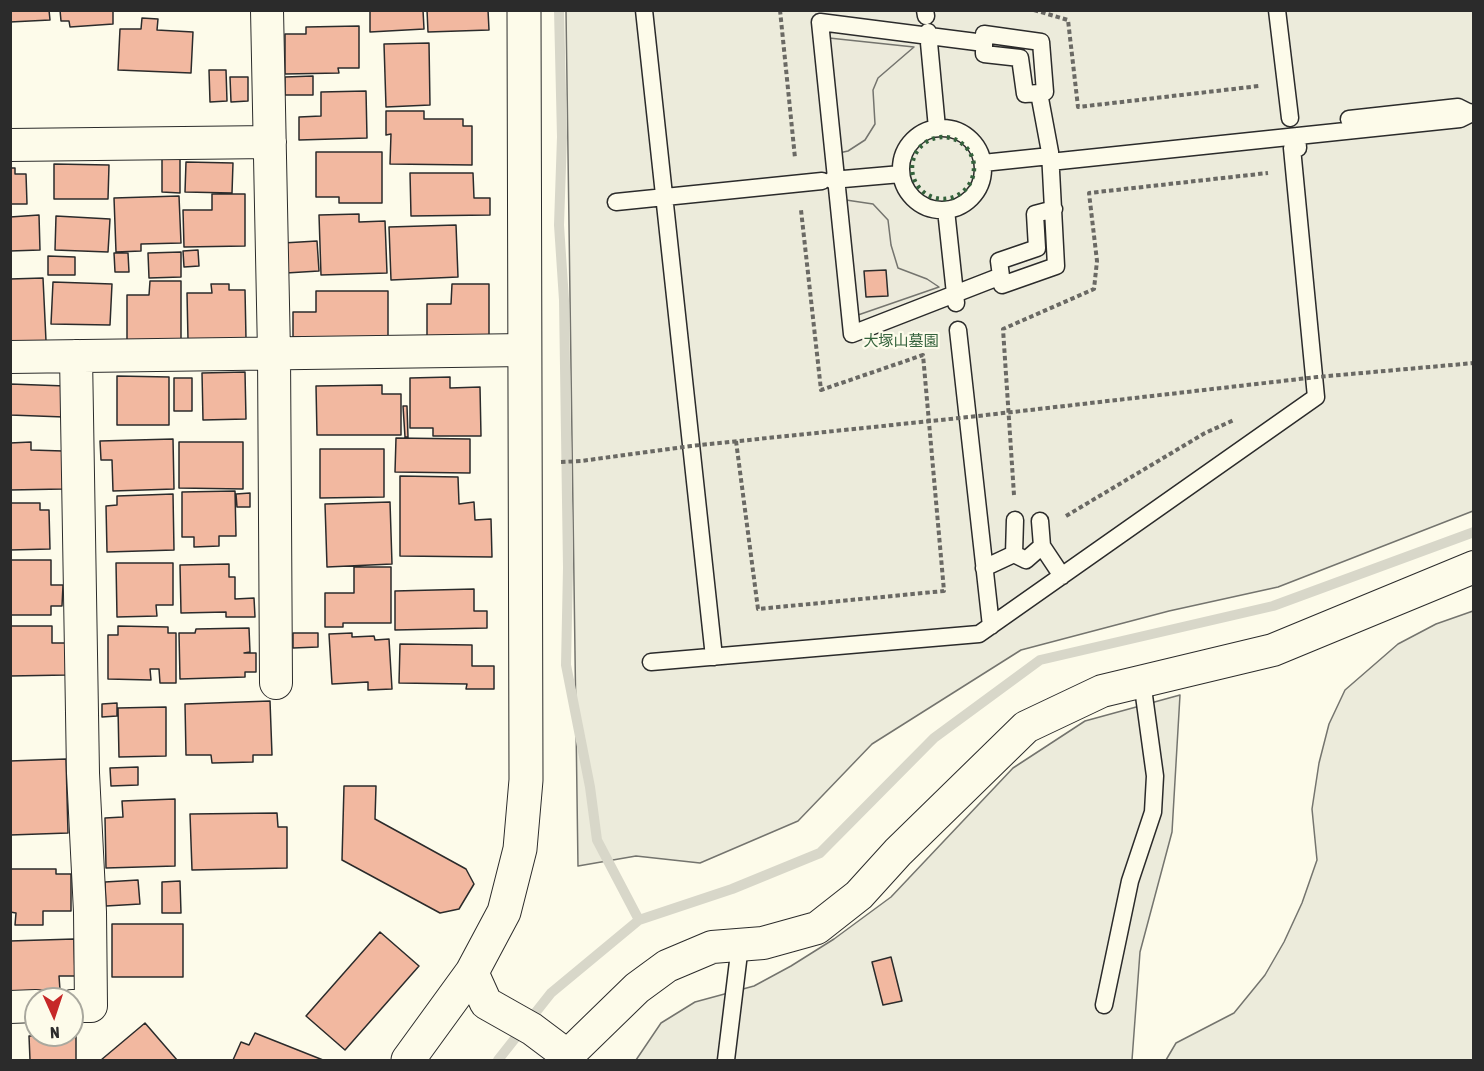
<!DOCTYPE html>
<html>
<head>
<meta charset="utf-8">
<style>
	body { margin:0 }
	#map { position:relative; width:1484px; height:1071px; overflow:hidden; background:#fdfbea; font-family:"Asap Condensed",sans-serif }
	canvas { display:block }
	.frame { position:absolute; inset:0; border:12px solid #2b2b2b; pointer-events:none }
	.north { position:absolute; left:24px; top:987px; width:60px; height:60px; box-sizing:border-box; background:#fdfbea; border:2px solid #a9a89e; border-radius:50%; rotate:177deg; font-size:16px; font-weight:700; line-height:24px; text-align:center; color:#2b2b2b }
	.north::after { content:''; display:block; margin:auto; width:21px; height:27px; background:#c62828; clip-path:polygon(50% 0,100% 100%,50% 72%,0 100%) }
</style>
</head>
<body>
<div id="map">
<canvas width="1484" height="1071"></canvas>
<div class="frame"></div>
<div class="north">N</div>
</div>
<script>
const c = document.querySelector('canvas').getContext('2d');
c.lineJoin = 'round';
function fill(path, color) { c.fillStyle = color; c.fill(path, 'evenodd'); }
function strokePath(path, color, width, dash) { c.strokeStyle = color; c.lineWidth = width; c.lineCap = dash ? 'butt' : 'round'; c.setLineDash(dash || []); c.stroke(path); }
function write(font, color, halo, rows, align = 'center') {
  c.font = font + ' "Asap Condensed","Noto Sans JP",sans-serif'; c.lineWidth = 4.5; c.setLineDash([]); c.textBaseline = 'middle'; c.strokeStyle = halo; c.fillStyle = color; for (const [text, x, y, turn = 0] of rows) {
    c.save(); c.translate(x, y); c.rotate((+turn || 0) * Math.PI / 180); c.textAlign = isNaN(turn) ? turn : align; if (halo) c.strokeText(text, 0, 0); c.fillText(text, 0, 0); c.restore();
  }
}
const green = new Path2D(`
	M 566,11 L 1473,11 L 1473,511 L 1278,587 L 1169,611 L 1021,650 L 872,744 L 798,821 L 700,863 L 636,856 L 578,866 Z
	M 1473,611 L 1473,1060 L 1166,1060 L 1176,1043 L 1234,1013 L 1265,975 L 1284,942 L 1302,903 L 1317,860 L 1312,809 L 1319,763 L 1329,724 L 1345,690 L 1398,644 L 1436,624 Z
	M 1180,695 L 1172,832 L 1140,952 L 1132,1060 L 636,1060 L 661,1023 L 695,1002 L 754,986 L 791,966 L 834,939 L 891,897 L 1013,768 L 1085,721 Z`);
const parking = new Path2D(`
	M 829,38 L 914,47 L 878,78 L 873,90 L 875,124 L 865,140 L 848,151 L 839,153 Z
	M 846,200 L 873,204 L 888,220 L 891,245 L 898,268 L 927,279 L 939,287 L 858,315 Z`);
const stream = new Path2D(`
	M 559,10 L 562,137 L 559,225 L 564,300 L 568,568 L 566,665 L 590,787 L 597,840 L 639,920
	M 498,1060 L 551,993 L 639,920 L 732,889 L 820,853 L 934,738 L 1040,660 L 1273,606 L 1474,532`);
const building = new Path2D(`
	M 10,10 L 49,10 L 50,20 L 10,22 Z
	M 60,10 L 113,10 L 113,24 L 70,27 L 69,21 L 61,21 Z
	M 370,10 L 423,10 L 424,29 L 370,32 Z
	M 427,10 L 488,10 L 489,30 L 428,32 Z
	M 142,18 L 158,19 L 157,30 L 193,32 L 191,73 L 118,70 L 120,29 L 141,29 Z
	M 359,26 L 359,68 L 338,68 L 339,73 L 285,74 L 285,34 L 306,34 L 306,27 Z
	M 429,43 L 430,105 L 386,107 L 384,44 Z
	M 209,70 L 226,70 L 227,101 L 210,102 Z
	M 313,76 L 313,95 L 285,95 L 285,77 Z
	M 230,77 L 248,77 L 248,101 L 231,102 Z
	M 366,91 L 367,138 L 299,140 L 299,117 L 321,116 L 321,92 Z
	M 386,111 L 424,111 L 424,119 L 463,119 L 463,126 L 472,126 L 472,165 L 390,164 L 391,134 L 386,135 Z
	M 316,152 L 382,152 L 382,203 L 339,203 L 339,197 L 316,197 Z
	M 162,159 L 180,159 L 180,193 L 162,192 Z
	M 186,162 L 233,163 L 232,193 L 185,192 Z
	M 54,164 L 109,165 L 108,199 L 54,199 Z
	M 10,168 L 15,168 L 15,174 L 26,174 L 27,204 L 10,204 Z
	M 410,173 L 473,173 L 474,198 L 490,198 L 490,215 L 411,216 Z
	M 212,194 L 245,194 L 245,246 L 184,247 L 183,210 L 212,210 Z
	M 179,196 L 181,243 L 141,244 L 141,251 L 116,252 L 114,198 Z
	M 359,214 L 359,222 L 385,221 L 387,273 L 321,275 L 319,215 Z
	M 39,215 L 40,250 L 10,251 L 10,217 Z
	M 56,216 L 110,219 L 108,252 L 55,250 Z
	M 456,225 L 458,277 L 391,280 L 389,227 Z
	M 317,241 L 319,271 L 286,273 L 283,243 Z
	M 198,250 L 199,266 L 184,267 L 183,251 Z
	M 181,252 L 181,277 L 149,278 L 148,253 Z
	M 114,253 L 128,253 L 129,272 L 115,272 Z
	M 48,256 L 75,257 L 75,275 L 48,275 Z
	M 886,270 L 888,296 L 866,297 L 864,271 Z
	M 43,278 L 46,341 L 10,343 L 10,279 Z
	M 150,281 L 181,281 L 181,340 L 127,340 L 127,295 L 149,295 Z
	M 53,282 L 112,284 L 110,325 L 51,324 Z
	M 211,284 L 229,284 L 229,290 L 245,290 L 246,339 L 188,340 L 187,293 L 212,293 Z
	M 452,284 L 489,284 L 489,335 L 427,336 L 427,304 L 451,304 Z
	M 316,291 L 388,291 L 388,337 L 293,337 L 293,312 L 316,312 Z
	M 245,372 L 246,419 L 203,420 L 202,373 Z
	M 117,376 L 169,377 L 169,425 L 117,425 Z
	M 450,377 L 450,388 L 480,387 L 481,436 L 433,436 L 433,428 L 410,428 L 410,378 Z
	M 174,378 L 192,378 L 192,411 L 174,411 Z
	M 10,384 L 66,386 L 64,417 L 10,415 Z
	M 382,385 L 382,394 L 401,394 L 401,435 L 317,435 L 316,386 Z
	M 403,406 L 407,406 L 408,437 L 405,437 Z
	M 396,438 L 470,439 L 470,473 L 395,472 Z
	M 173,439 L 174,489 L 113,491 L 112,460 L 101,460 L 100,441 Z
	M 31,442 L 31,450 L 63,451 L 63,489 L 10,490 L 10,443 Z
	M 179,442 L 243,442 L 243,489 L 179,488 Z
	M 320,449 L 384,449 L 384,497 L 320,498 Z
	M 400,476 L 458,477 L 459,504 L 474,502 L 475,520 L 491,519 L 492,557 L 400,556 Z
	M 235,491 L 236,536 L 219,536 L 219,546 L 194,547 L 194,537 L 182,537 L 182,492 Z
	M 250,493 L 250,507 L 237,507 L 236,494 Z
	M 173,494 L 174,550 L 107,552 L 106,506 L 117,505 L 117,496 Z
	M 390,502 L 392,564 L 327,567 L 325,504 Z
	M 10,503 L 40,503 L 40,510 L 49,510 L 50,549 L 10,550 Z
	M 10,560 L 51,560 L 51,585 L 63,585 L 62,606 L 51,606 L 51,615 L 10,615 Z
	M 116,563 L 173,563 L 173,605 L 156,605 L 157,616 L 117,617 Z
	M 229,564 L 229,577 L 235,577 L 235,599 L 254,598 L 255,617 L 226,617 L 226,612 L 181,613 L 180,565 Z
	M 354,567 L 391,567 L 391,623 L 343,623 L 343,627 L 325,627 L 325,593 L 354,593 Z
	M 474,589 L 474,611 L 487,611 L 487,628 L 395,630 L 395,591 Z
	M 10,626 L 52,626 L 52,643 L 67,643 L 67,675 L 10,676 Z
	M 118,626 L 168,627 L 168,633 L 176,633 L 176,683 L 160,683 L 159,669 L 150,669 L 151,680 L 108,679 L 108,635 L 118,635 Z
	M 249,628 L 250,652 L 244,653 L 256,653 L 256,672 L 245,672 L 245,677 L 180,679 L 179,633 L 195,633 L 196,629 Z
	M 293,633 L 318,633 L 318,647 L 293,648 Z
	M 352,633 L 352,637 L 374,636 L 375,640 L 389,639 L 392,689 L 368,690 L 368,682 L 332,684 L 329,634 Z
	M 400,644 L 472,645 L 472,666 L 494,666 L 494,689 L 466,689 L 467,684 L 399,683 Z
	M 270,701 L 272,755 L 253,755 L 253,762 L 212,763 L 211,755 L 186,755 L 185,704 Z
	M 117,703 L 117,716 L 102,717 L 102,704 Z
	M 166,707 L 166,756 L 119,757 L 118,708 Z
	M 66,759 L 68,833 L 10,835 L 10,761 Z
	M 138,767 L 138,785 L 111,786 L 110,768 Z
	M 344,786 L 376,786 L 375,819 L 466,869 L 474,884 L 459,909 L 440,913 L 342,860 Z
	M 175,799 L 175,866 L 106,868 L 105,818 L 123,817 L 122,801 Z
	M 277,813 L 278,827 L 287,827 L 287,868 L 192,870 L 190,814 Z
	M 10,869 L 56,869 L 56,874 L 71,874 L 71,911 L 43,911 L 43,925 L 15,925 L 16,913 L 10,912 Z
	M 138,880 L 140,904 L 106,906 L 105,882 Z
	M 180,881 L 181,913 L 162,913 L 162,882 Z
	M 112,924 L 183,924 L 183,977 L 112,977 Z
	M 380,932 L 419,966 L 345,1050 L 306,1016 Z
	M 74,939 L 75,976 L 59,976 L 60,990 L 10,991 L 10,941 Z
	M 891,957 L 902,1001 L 883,1005 L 872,962 Z
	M 145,1023 L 177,1060 L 101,1060 Z
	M 255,1033 L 323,1060 L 233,1060 L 241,1042 L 249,1045 Z
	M 76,1035 L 76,1060 L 30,1060 L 29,1036 Z`);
const path = new Path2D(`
	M 780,10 L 795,158
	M 1034,10 L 1068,20 L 1078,107 L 1259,86
	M 736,441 L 758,609 L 944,591 L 923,355 L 821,390 L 801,210
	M 1014,495 L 1003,329 L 1094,289 L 1097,261 L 1089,193 L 1268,173
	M 1066,516 L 1205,433 L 1234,420`);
const service = new Path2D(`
	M 644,10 L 714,657
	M 925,10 L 926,16
	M 1277,10 L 1290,118
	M 820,22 L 984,43 L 984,34 L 1041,42 L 1045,92 L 1039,93 L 1050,152 L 1056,266 L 1002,285 L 1001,276 L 852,334 Z
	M 928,32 L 937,128
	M 984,43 L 984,54 L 1020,58 L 1025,94 L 1039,93
	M 1349,119 L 1458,107 L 1470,113
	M901 169a41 41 0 1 1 82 0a41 41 0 1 1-82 0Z
	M 1050,162 L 1460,119 L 1474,112
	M 983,163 L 1050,156
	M 832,180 L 901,174
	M 616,202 L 822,181
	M 946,210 L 956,303
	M 1001,276 L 999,261 L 1037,248 L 1035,214 L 1054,209
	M 958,330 L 991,626
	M 1040,521 L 1042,546
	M 1014,554 L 1015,520
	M 984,568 L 1014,554 L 1026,560 L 1042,546 L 1062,576
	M 651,662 L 979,634 L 1316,397 L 1292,148 L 1298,148 L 1297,136
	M 1104,1005 L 1130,881 L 1153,812 L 1155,776 L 1142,681
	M 726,1060 L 740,945`);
const minor = new Path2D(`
	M 267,10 L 274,353 L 276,683
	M 10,145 L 270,142
	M 10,357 L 525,350
	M 472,972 L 486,1003 L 532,1029 L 568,1056
	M 72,1006 L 91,1006 L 90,912 L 83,773 L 76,356
	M 10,1007 L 36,1006
	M 563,1060 L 637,988 L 667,966 L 712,947 L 763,943 L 817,928 L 859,895 L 898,852 L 1026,727 L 1102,691 L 1273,650 L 1474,567`);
const tertiary = new Path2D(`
	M 408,1060 L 472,972 L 504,912 L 520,849 L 526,780 L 524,10`);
const pathBridge = new Path2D(`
	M 561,462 L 581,461 L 691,446 L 969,417 L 1317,377 L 1474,363`);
const hedge = new Path2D(`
	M912 168a31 31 0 1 1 62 0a31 31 0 1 1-62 0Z`);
const parkNames = [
	["大塚山墓園",901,341]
];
fill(green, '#ecebdb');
strokePath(green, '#74746e', 1.5);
fill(parking, '#eceadb');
strokePath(parking, '#74746e', 1.5);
strokePath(stream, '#d8d7c9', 10);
fill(building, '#f2b8a0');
strokePath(building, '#2b2b2b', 1.5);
strokePath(service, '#2b2b2b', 19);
strokePath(minor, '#2b2b2b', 34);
strokePath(tertiary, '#2b2b2b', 35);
strokePath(path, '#6a6964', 4, [4.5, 3]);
strokePath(service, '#fdfbea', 16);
strokePath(minor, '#fdfbea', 32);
strokePath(tertiary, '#fdfbea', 33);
strokePath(pathBridge, '#6a6964', 4, [4.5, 3]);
strokePath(hedge, '#34623c', 4.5, [3, 4.5]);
write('15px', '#34623c', '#fdfbea', parkNames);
</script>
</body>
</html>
